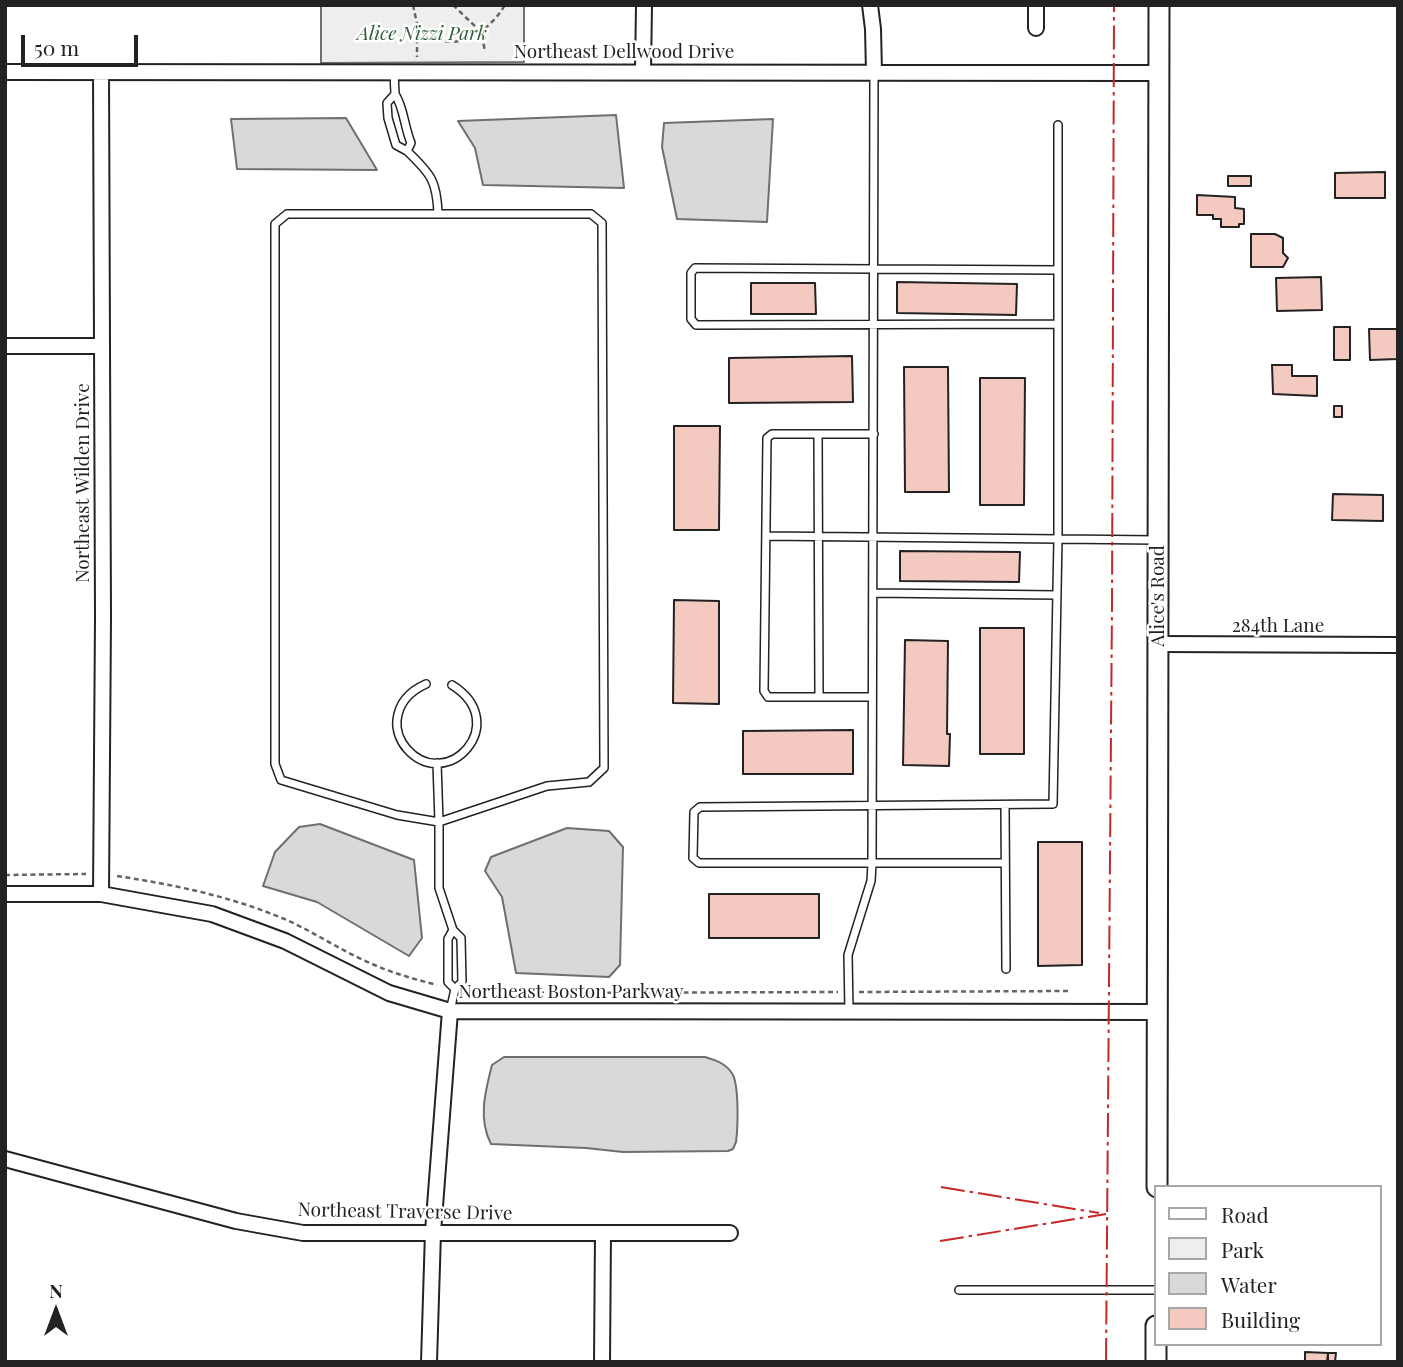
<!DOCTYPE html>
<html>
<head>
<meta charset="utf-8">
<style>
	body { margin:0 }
	#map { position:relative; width:1403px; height:1367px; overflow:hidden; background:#fff; font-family:"Playfair Display",serif }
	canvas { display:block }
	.frame { position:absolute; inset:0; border:7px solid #222; pointer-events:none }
	.legend { position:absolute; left:1154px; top:1185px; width:228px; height:161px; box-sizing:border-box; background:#fff; border:2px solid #a7a7a7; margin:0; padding:9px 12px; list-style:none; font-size:21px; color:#222 }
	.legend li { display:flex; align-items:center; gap:14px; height:35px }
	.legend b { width:35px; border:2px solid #a7a7a7 }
	.north { position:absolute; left:21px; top:1276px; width:70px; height:70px; -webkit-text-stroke:5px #fff; paint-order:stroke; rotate:0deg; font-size:19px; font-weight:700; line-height:28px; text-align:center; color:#222 }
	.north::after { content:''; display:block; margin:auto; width:24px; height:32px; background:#222; clip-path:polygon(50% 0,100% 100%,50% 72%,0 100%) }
	.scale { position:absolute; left:21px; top:35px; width:117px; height:32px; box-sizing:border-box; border:4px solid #222; border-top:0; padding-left:9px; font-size:21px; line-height:24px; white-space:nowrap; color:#222; -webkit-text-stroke:5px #fff; paint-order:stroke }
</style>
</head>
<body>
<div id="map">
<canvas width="1403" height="1367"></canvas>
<div class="frame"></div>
<ul class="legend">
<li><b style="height:9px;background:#fff"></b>Road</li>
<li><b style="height:19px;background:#eee"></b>Park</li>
<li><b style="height:19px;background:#d9d9d9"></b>Water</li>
<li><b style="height:19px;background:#f3c9c0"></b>Building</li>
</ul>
<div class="north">N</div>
<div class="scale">50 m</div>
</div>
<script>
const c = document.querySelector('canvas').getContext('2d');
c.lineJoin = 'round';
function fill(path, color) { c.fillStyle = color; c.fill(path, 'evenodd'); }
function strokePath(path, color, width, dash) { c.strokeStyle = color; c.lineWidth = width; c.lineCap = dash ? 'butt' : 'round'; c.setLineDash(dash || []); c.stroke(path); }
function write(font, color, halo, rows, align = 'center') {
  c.font = font + ' "Playfair Display",serif'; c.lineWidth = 5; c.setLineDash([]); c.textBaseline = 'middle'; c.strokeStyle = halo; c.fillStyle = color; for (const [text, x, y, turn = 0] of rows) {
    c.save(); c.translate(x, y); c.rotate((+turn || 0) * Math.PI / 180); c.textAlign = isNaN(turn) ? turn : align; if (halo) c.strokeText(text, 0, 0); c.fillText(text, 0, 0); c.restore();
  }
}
const green = new Path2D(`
	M 321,5 L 524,5 L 524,62 L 321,63 Z`);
const water = new Path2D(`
	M 616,115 L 624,188 L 483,185 L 475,148 L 458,121 Z
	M 346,118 L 377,170 L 237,169 L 231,119 Z
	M 773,119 L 767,222 L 677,219 L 662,147 L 664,123 Z
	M 320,824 L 414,860 L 422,938 L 409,956 L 317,902 L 263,886 L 275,852 L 299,827 Z
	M 567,828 L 609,831 L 623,847 L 620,965 L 609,977 L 516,973 L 502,897 L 485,871 L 491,857 Z
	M 504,1057 L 705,1057 C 716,1060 727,1064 733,1075 C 739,1088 738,1127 736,1142 L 733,1149 L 728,1151 L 623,1152 L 586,1148 L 491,1144 C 478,1119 485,1092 492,1065 Z`);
const building = new Path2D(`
	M 1385,172 L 1385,198 L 1335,198 L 1335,173 Z
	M 1228,176 L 1251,176 L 1251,186 L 1228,186 Z
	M 1197,195 L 1235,197 L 1235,208 L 1244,209 L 1244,224 L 1239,224 L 1239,227 L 1221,227 L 1221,219 L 1213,219 L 1213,215 L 1197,215 Z
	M 1251,234 L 1275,234 L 1283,238 L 1283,253 L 1288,258 L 1283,267 L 1251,267 Z
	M 1321,277 L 1322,310 L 1277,311 L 1276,278 Z
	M 897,282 L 1017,284 L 1016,315 L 897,313 Z
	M 751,283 L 815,283 L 816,314 L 751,314 Z
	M 1334,327 L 1350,327 L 1350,360 L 1334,360 Z
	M 1369,329 L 1398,329 L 1398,359 L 1370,360 Z
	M 852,356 L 853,402 L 729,403 L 729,358 Z
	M 1272,365 L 1292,365 L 1292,376 L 1317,376 L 1317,396 L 1273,394 Z
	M 904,367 L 948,367 L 949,492 L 905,492 Z
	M 980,378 L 1025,378 L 1024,505 L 980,505 Z
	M 1334,406 L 1342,406 L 1342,417 L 1334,417 Z
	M 674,426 L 720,426 L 719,530 L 674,530 Z
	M 1333,494 L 1383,495 L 1383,521 L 1332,520 Z
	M 900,551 L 1020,552 L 1019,582 L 900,581 Z
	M 674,600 L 719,601 L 719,704 L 673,703 Z
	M 980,628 L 1024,628 L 1024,754 L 980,754 Z
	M 905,640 L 948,641 L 947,734 L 950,734 L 949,766 L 903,765 Z
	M 853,730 L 853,774 L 743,774 L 743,731 Z
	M 1038,842 L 1082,842 L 1082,965 L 1038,966 Z
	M 709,894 L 819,894 L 819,938 L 709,938 Z
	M 1305,1352 L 1328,1353 L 1327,1362 L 1305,1362 Z
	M 1328,1353 L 1336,1353 L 1335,1362 L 1328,1362 Z`);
const path = new Path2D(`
	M 413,5 L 417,24 L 417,57
	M 453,5 L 481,32 L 485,51
	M 417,24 C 445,59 486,37 505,5
	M 5,875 L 86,874
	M 117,876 C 176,885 234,897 289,921 C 317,934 342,951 370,963 C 392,973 414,979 437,985
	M 471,991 L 552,993 L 838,992
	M 859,992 L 1069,991`);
const lane = new Path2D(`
	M 394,72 L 395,94
	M 395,94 C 404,108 404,126 411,143 L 407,151 L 396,145 L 388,118 L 387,103 Z
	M 407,151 C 431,174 437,181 438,214 L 287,214 L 275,224 L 275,764 L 281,780 L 397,815 L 439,822 L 439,888 L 453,930
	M 1058,270 L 695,268 L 691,273 L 691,319 L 696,325 L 1058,324
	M 818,434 L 819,697
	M 766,536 L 1157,540
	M 874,593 L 1057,595
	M 426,684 C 410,691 399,702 397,720 C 396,730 400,741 407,749 C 447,794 513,723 452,685
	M 872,697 L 768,697 L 764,691 L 767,438 L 772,434 L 874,434
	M 437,763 L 439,822 L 547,786 L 589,782 L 604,768 L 602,223 L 591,214 L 438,214
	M 1005,806 L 1006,969
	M 1005,863 L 699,863 L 693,858 L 694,812 L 700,807 L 1053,804 L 1058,538 L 1058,125
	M 453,930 L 461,938 L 462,982 L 455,989 L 448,982 L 448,939 Z
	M 450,1011 L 455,989
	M 849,1011 L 848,955 L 871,881 L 872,864 L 874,72
	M 959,1290 L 1156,1290`);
const street = new Path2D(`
	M 870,5 L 873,29 L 874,72
	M 1036,28 L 1036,5
	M 643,71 L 644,5
	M 5,72 L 1158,73
	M 101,72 L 103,618 L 101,894
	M 5,346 L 102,346
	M 1158,644 L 1398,645
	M 5,894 L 101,894 L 212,914 L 285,941 L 389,993 L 450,1011 L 1157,1012
	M 5,1159 L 236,1221 L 303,1233 L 730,1233
	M 429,1362 L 433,1232 L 450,1011
	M 602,1362 L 603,1233`);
const secondary = new Path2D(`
	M 1157,1187 L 1159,5
	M 1156,1362 L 1156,1326`);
const power = new Path2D(`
	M 941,1187 L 1099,1213
	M 940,1241 L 1106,1214
	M 1106,1362 L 1112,606 L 1114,5`);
const parkNames = [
	["Alice Nizzi Park",422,34]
];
const streetNames = [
	["Northeast Dellwood Drive",624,52],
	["Northeast Wilden Drive",83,483,-90],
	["Alice's Road",1158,596,-90],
	["284th Lane",1278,626],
	["Northeast Boston Parkway",571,992],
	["Northeast Traverse Drive",405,1212,1]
];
fill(green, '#eee');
strokePath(green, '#6f6f6f', 2);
fill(water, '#d9d9d9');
strokePath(water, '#6f6f6f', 2);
fill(building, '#f3c9c0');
strokePath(building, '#222', 2);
strokePath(lane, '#222', 10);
strokePath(street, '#222', 18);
strokePath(secondary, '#222', 23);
strokePath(path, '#646464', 2.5, [5, 3.5]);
strokePath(lane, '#fff', 7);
strokePath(street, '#fff', 14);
strokePath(secondary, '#fff', 19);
strokePath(power, '#c62828', 2, [24, 5, 3.5, 5]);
write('italic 19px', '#2f5e38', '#fff', parkNames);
write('19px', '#222', '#fff', streetNames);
</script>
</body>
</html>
